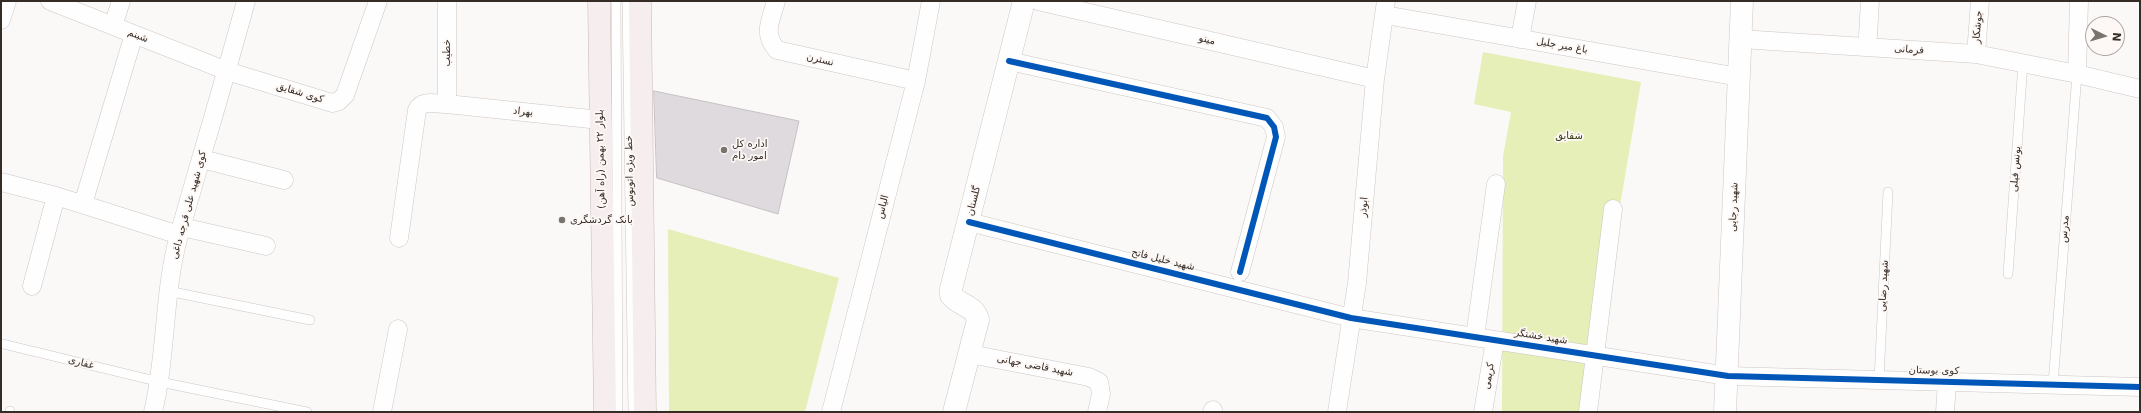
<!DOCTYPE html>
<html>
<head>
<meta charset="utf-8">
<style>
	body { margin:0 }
	#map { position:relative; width:2141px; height:413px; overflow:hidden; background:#fbf9f7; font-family:"DejaVu Sans",sans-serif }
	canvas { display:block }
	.frame { position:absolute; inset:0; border:2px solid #352c26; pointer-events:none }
	.north { position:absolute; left:2085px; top:16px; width:40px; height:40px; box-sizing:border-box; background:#fdf8f5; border:1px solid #ada6a2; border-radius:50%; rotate:95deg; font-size:11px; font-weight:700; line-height:16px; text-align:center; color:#352c26 }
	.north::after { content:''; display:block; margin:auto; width:14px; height:18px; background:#7a746f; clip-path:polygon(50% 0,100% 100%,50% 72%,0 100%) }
</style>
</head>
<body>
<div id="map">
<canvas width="2141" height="413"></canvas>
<div class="frame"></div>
<div class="north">N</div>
</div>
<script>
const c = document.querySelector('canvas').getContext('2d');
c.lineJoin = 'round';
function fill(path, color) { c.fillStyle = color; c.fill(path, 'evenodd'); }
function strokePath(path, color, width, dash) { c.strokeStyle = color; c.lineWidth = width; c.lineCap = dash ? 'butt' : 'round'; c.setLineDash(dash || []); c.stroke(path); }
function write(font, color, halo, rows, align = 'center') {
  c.font = font + ' "DejaVu Sans","Noto Naskh Arabic",sans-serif'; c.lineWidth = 3.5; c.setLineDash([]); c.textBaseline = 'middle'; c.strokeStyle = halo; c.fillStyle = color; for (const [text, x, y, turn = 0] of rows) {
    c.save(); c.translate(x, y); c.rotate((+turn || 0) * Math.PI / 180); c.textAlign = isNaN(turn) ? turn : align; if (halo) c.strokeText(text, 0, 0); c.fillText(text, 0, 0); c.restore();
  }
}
const green = new Path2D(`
	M 1483,52 L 1641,82 L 1585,412 L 1502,412 L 1503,156 L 1511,112 L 1474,104 Z
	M 668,229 L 839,278 L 805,412 L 669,412 Z`);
const building = new Path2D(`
	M 654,91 L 799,121 L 778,214 L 657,178 Z`);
const service = new Path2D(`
	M 616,1 L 618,412
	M 627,1 L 633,412
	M 2008,274 L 2023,63
	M 168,291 L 310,320
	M 3,344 L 160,382 L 307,412
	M 1879,380 L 1888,192
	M 2053,384 L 2077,74
	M 10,412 L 10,411`);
const minor = new Path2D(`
	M 50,1 L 227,71 L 332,103 L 339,101 L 345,95 L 378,1
	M 776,1 C 771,21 762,33 777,50 L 916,81
	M 1038,1 L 1375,79
	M 1385,15 L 1739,77
	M 1,20 L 7,1
	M 113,26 L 121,1
	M 1868,36 L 1870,1
	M 1520,39 L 1527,1
	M 1740,39 L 1976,54 L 2077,74 L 2140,89
	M 1976,54 L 1980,1
	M 1009,61 L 1267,118 L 1274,127 L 1276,137 L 1240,272
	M 2077,74 L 2079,1
	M 447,104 L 447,1
	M 202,159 L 284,180
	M 1,182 L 56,196 L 179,235
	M 83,204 L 134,34
	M 969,222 L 1351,318 L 1728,376 L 2140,387
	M 182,227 L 266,246
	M 399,238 L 417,110 C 422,99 436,104 447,104 L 600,120
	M 32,286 L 56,196
	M 1475,337 L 1496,184
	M 970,354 L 1089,377 L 1099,382 L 1101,394 L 1097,412
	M 153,412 C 167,354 163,293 179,235 C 201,157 225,79 246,1
	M 382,412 L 398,329
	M 831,412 L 916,81 L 931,1
	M 1212,412 L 1213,410
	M 1337,412 L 1357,283 L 1375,79 L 1386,1
	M 1483,412 L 1495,340
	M 1588,412 L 1613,209
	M 1945,412 L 1947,382`);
const tertiary = new Path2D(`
	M 954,412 L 978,320 C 975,305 959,306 951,295 L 951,289 L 1024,1`);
const secondary = new Path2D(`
	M 1725,412 L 1742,1`);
const primary = new Path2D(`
	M 599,1 L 605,412
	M 640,1 L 645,412`);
const cycleway = new Path2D(`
	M 1009,61 L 1267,118 L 1274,127 L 1276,137 L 1240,272
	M 969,222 L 1351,318 L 1728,376 L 2140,387`);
const markers = [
	[724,150,4,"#7a746f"],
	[562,220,4,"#7a746f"]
];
const streetNames = [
	["جوشکار",1978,27,-85],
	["شبنم",138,36,22],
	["مینو",1207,40,13],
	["باغ میر جلیل",1562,46,10],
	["فرمانی",1909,50,4],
	["خطیب",447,53,-90],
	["نسترن",820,60,13],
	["کوی شقایق",300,93,17],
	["بهراد",523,112,6],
	["بلوار ۲۲ بهمن (راه آهن)",601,159,-91],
	["یونس فیلی",2016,169,-86],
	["خط ویژه اتوبوس",630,171,-91],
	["گلستان",974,201,-76],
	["کوی شهید علی قرجه داغی",189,205,-75],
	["الیاس",883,207,-76],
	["ابوذر",1364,207,-85],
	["شهید رجایی",1734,207,-88],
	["مدرس",2065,229,-86],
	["شهید خلیل فاتح",1163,260,14],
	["شهید رضایی",1884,286,-87],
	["شهید خشتگر",1541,337,9],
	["غفاری",81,363,14],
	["شهید قاضی جهانی",1035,366,11],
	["کوی بوستان",1934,371,1],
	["کریمی",1489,376,-80]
];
const parkNames = [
	["شقایق",1569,136]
];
const poiNames = [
	["اداره کل",732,144],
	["امور دام",732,156],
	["بانک گردشگری",570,220]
];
fill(green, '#e6efb8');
fill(building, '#dfdadd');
strokePath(building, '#c6c1c4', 1);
strokePath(service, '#ccc6c3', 10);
strokePath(minor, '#ccc6c3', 19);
strokePath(tertiary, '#ccc6c3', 23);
strokePath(secondary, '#ccc6c3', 23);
strokePath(primary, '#c6b8b6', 23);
strokePath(service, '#fefefe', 9);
strokePath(minor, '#fefefe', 18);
strokePath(tertiary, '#fefefe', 22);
strokePath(secondary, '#fefefe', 22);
strokePath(primary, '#f6eeee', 22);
strokePath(cycleway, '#0057b8', 6);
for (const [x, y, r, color] of markers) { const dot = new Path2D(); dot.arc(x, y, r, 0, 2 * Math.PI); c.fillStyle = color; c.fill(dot); strokePath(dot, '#fdf8f5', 1.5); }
write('10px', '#352c26', '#fdf8f5', streetNames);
write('10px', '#343a11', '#fdf8f5', parkNames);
write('10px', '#352c26', '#fdf8f5', poiNames, 'left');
</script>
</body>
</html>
